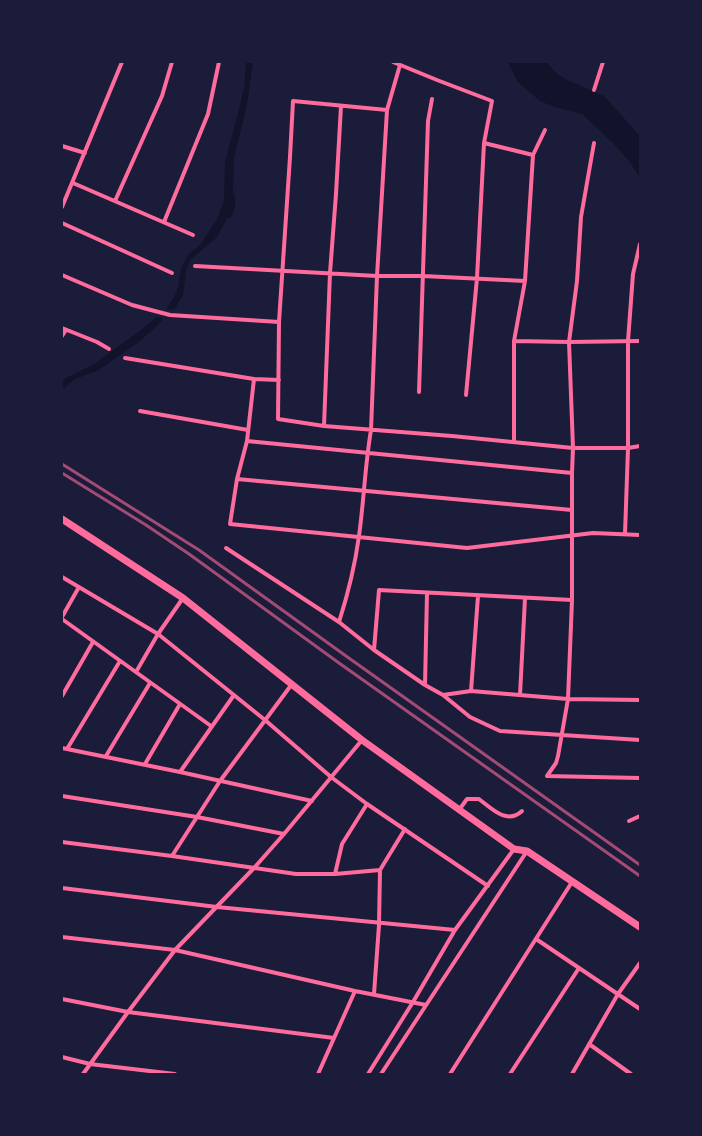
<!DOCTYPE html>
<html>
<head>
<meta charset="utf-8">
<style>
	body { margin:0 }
	#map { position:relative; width:702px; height:1136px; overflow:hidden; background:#1b1b3a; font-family:"Golos Text",sans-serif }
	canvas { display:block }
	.frame { position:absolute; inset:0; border:63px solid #1b1b3a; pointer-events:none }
</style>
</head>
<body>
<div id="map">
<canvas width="702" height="1136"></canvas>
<div class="frame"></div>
</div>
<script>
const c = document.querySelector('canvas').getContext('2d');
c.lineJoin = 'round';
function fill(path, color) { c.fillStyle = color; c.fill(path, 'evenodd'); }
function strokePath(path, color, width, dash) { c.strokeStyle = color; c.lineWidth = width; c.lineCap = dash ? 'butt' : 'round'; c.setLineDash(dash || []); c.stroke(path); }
const water = new Path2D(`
	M 246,62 L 253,62 L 247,104 L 234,158 L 233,193 L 235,194 L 235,207 L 231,218 L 227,218 L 217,237 L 191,259 L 186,271 L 183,295 L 174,310 L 166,309 L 174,297 L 178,287 L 181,269 L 188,255 L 201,244 L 217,219 L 224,201 L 225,163 L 244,89 Z
	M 508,62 L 547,62 L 554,71 L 565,79 L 604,96 L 640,136 L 640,178 L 630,162 L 613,143 L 582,114 L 552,106 L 540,101 L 517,81 Z
	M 156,317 L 162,318 L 161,322 L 141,340 L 99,370 L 75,379 L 62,390 L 62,380 L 94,364 L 145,327 Z`);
const minor = new Path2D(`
	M 393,62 L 437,80 L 492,101 L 484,143 L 477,278 L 466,395
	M 594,90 L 603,62
	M 484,143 L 533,155 L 525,281 L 514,341 L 514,442
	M 62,146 L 85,153
	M 533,155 L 545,130
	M 73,183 L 193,235
	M 115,201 L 162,96 L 172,62
	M 62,207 L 122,62
	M 164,222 L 208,114 L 219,62
	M 62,223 L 172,273
	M 195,266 L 377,276 L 423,276 L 525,281
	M 62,275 L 132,305 L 170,315 L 279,322 L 290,157 L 293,101 L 387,110 L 400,65
	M 279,322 L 278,419 L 324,426 L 452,436 L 573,448 L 628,448 L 640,446
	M 62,328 L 97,342 L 109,349
	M 62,336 L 66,330
	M 514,341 L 569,342 L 640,341
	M 125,358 L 254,379
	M 279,380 L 254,379 L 247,441 L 237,479 L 230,524 L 467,548 L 593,533 L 640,535
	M 419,392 L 428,121 L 432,99
	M 140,411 L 248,430
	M 324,426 L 330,273 L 336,194 L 341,106
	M 247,441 L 572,473
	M 237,479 L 572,510
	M 625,534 L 628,448 L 628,341 L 633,274 L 640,244
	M 226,548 L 339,622 L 374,650 L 425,685 L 443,695 L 470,717 L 500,731 L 640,740
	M 62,577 L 158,634 L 265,720 L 331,777 L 367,804 L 488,886
	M 62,617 L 79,587
	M 62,619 L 211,726
	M 339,622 C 348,594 355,565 359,536 C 364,500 365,465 371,430 L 377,276 L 387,110
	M 374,650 L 379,590 L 572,600
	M 136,672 L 158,634 L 183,598
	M 425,685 L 427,593
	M 471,691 L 478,596
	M 443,695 L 471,691 L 568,699 L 640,700
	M 520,695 L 525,598
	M 62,696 L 93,642
	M 62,748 L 180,772 L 312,801
	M 67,749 L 120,661
	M 106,756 L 150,683
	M 145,764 L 180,704
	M 180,772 L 234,695
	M 547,776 L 556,763 L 558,756 L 568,699 L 572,600 L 572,473 L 573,448 L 569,342 L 577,281 L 581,217 L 594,143
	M 547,776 L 640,778
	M 62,796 L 197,817 L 284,834
	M 459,810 L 467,799 L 479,799 C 492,809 507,825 522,811
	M 629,821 L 640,816
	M 62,842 L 172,856 L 296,874 L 335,874 L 380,870 L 405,829
	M 172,856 L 220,781 L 292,684
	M 335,874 L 342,844 L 367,804
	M 62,888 L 217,907 L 455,930
	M 62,937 L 175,950 L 355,991 L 426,1005
	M 536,939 L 640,1009
	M 374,994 L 379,925 L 380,870
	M 62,999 L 128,1012 L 334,1038
	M 589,1044 L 631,1074
	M 62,1057 L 90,1064 L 175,1074
	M 83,1074 L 128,1012 L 175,950 L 254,868 L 284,834 L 362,740
	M 318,1074 L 355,991
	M 368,1074 L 413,1002 L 455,930 L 514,849
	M 381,1074 L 527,851
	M 450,1074 L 572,882
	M 510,1074 L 579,968
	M 572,1074 L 618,994 L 640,963`);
const tertiary = new Path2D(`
	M 62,519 L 183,598 L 362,740 L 514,849 L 527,851 L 640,927`);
const rail = new Path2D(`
	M 62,464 L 199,550 L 346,656 L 640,865
	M 62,473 L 146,525 L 189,554 L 339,663 L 640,876`);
fill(water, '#12122b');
strokePath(minor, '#ff6b9d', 4);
strokePath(tertiary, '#ff6b9d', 7);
strokePath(rail, '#a44b75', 3);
</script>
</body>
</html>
